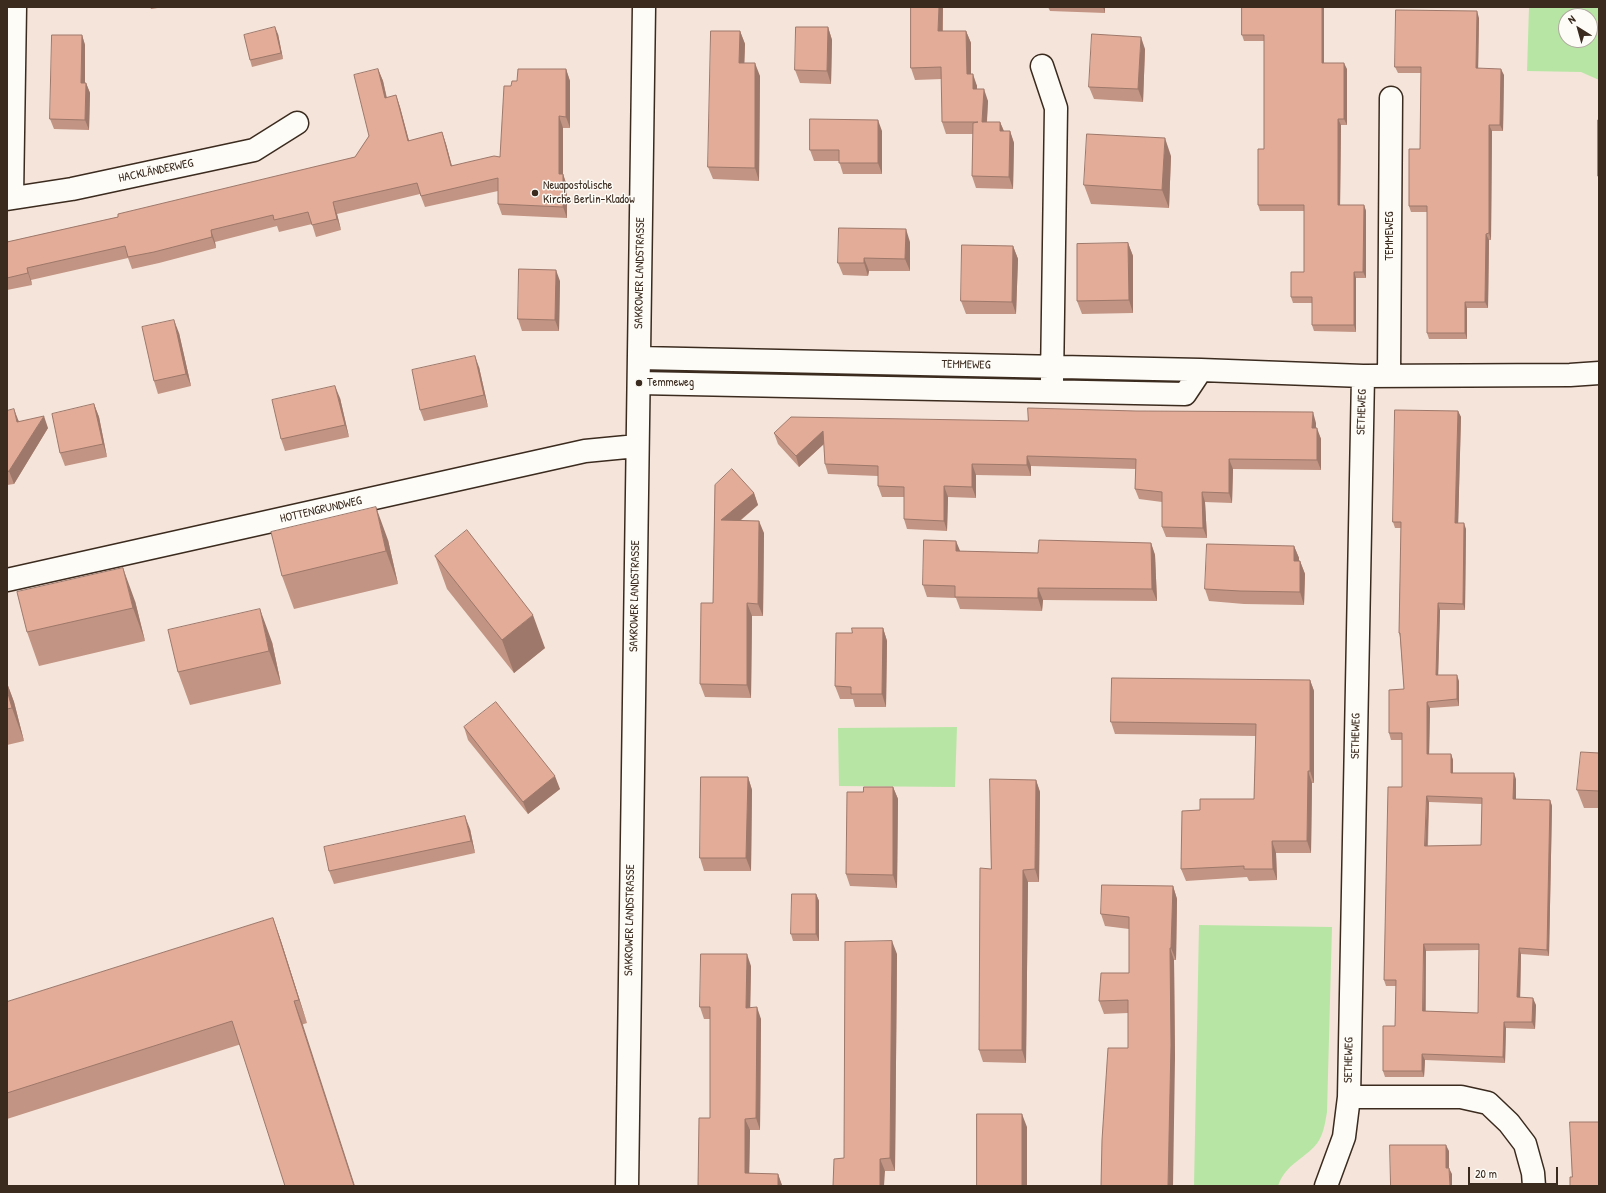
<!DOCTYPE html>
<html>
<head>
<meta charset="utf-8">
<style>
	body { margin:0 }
	#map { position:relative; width:1606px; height:1193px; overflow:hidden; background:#f5e4da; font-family:"Patrick Hand",sans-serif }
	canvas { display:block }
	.frame { position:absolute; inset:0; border:8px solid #3b2a1e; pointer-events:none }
	.north { position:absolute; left:1558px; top:8px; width:40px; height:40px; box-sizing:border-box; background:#fdfcf7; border:1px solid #afa8a0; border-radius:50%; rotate:323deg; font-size:11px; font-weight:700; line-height:16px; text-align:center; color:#3b2a1e }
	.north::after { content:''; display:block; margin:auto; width:14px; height:18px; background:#3b2a1e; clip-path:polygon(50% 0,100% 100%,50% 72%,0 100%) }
	.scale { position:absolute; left:1468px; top:1167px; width:90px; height:18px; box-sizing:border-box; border:2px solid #3b2a1e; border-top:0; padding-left:5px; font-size:12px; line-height:14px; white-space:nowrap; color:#3b2a1e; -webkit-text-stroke:3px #fdfcf7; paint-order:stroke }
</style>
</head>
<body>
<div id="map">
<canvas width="1606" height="1193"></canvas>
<div class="frame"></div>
<div class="north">N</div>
<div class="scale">20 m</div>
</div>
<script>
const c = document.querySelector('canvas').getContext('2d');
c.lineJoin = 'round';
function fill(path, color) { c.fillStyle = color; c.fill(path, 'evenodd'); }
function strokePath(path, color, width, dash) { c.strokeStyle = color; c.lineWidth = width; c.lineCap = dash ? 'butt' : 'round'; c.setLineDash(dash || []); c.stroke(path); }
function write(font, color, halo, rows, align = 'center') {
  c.font = font + ' "Patrick Hand",sans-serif'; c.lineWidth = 3; c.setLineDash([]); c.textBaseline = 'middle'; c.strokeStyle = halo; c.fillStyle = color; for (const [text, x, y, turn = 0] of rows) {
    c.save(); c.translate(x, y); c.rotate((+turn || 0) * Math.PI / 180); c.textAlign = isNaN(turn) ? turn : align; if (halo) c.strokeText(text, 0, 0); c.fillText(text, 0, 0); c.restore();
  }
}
const green = new Path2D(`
	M 1529,7 L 1599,7 L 1599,80 L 1581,72 L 1527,71 ZM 1566,16 L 1590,16 L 1590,40 L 1566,40 Z
	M 957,727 L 955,787 L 839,786 L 838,728 Z
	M 1199,925 L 1332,927 L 1327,1112 C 1325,1124 1323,1138 1314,1147 C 1300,1161 1285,1166 1278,1186 L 1194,1186 Z`);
const minor = new Path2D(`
	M 1042,66 L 1056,108 L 1052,380
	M 12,197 L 15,7
	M 7,199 L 72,189 L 254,150 L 297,123
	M 639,358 L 1201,370 L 1363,376 L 1570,375 L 1599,373
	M 1389,375 L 1391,98
	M 639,383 L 1185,394 L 1201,370
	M 7,580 L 585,451 L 637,446
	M 1349,1097 L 1461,1097 L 1488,1103 L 1509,1123 L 1525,1144 L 1533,1173 L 1534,1186
	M 627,1186 L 644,7
	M 1326,1186 L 1344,1137 L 1349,1097 L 1363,376`);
const wall = new Path2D(`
	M 150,7 L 164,7 L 151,9 Z
	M 911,7 L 943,7 L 943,31 L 966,31 L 971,43 L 971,74 L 977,86 L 977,89 L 988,101 L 987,122 L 1000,122 L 1004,131 L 1010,131 L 1014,143 L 1013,189 L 976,188 L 972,176 L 973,134 L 946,134 L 942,122 L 942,79 L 915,80 L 911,68 Z
	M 1048,7 L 1105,7 L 1105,13 L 1050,11 Z
	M 1324,7 L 1324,63 L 1347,69 L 1347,125 L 1341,125 L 1340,205 L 1364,205 L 1366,211 L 1366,278 L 1356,278 L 1356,332 L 1314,331 L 1312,325 L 1312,303 L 1293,303 L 1291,297 L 1304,272 L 1304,211 L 1260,211 L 1258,205 L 1264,149 L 1264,41 L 1244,41 L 1242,35 Z
	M 1479,18 L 1478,68 L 1504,75 L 1503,131 L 1492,131 L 1491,240 L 1489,240 L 1488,308 L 1467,308 L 1467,339 L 1429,339 L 1427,333 L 1427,212 L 1411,212 L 1409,206 L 1420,149 L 1421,73 L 1398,73 L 1395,67 Z
	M 828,27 L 832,40 L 831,84 L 800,83 L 795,70 Z
	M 740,31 L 745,44 L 744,63 L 760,76 L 759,181 L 713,179 L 708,167 Z
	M 278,34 L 283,59 L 252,67 L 250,60 Z
	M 82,35 L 85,45 L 85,83 L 86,83 L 90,93 L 89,130 L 54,129 L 50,119 Z
	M 1145,49 L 1143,102 L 1094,99 L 1089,87 Z
	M 378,69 L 383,81 L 387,98 L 396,95 L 400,107 L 409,141 L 442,132 L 446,144 L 452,166 L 500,157 L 511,86 L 517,81 L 566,69 L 570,81 L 570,128 L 563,128 L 563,174 L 567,186 L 567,218 L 502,215 L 498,204 L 498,191 L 425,207 L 420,194 L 337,214 L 341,230 L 316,237 L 312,224 L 279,232 L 277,226 L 215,242 L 216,248 L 159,263 L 132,269 L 128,258 L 31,280 L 32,285 L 7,290 L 7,242 L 118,217 L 355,157 L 369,136 Z
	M 882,131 L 882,174 L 843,174 L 839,161 L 814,161 L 810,150 Z
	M 1171,156 L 1169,208 L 1091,204 L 1084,185 Z
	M 910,242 L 910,271 L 869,271 L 868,276 L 843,275 L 838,263 Z
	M 1128,243 L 1133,256 L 1133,313 L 1082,314 L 1077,301 Z
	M 1013,246 L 1018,259 L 1016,314 L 966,314 L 961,301 Z
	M 560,281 L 559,331 L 522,331 L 518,319 Z
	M 179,333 L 191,386 L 158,394 L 154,381 Z
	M 479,367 L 488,407 L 424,421 L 420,410 Z
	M 340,398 L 349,437 L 285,451 L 281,439 Z
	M 94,404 L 99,417 L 107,457 L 65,466 L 60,453 Z
	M 7,411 L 19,421 L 48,428 L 14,484 L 7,485 Z
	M 1458,411 L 1461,417 L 1458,523 L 1466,529 L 1465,610 L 1440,610 L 1438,675 L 1459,681 L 1459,706 L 1430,708 L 1429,754 L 1451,754 L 1453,760 L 1453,773 L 1516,779 L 1516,799 L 1550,800 L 1552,806 L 1549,956 L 1521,954 L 1520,998 L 1536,1005 L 1535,1029 L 1506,1028 L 1505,1063 L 1425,1060 L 1424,1077 L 1385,1077 L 1383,1071 L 1395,1026 L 1396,986 L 1386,986 L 1384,980 L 1402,787 L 1402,740 L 1391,740 L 1389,733 L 1404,689 L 1400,637 L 1399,633 L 1401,528 L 1395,528 L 1393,522 ZM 1429,802 L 1482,804 L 1481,845 L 1428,846 ZM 1479,950 L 1478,1013 L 1426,1011 L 1426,951 Z
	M 1028,421 L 1316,423 L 1316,428 L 1321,439 L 1321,470 L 1233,469 L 1232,503 L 1205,502 L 1207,538 L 1166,537 L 1162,527 L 1162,502 L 1139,499 L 1135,489 L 1136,469 L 1031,466 L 1031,476 L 976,475 L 976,498 L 948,497 L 947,531 L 907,529 L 904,519 L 904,497 L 882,497 L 878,486 L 878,476 L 828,474 L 825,464 L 824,444 L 799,467 L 778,444 L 774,433 Z
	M 715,485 L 754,493 L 758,505 L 740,521 L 764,533 L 763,616 L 752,616 L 751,698 L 705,697 L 700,684 L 713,603 Z
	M 388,540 L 398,584 L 294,609 L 282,576 Z
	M 1151,543 L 1155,555 L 1157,601 L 1043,600 L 1042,611 L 960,609 L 956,598 L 927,597 L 923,585 L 960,551 L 1038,553 Z
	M 1294,546 L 1299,558 L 1299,561 L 1300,561 L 1305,574 L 1304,605 L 1244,604 L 1209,601 L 1205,589 Z
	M 435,556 L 545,648 L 514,673 L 447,589 Z
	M 135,601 L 145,641 L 39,666 L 27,632 Z
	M 883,628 L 887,641 L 886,707 L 855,707 L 853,699 L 840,699 L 835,686 L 852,633 Z
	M 272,642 L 281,684 L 190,705 L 178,672 Z
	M 1310,680 L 1314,691 L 1314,783 L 1312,783 L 1311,853 L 1276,853 L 1277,880 L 1249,881 L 1247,877 L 1186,881 L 1181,869 L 1200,810 L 1254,799 L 1256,736 L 1115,734 L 1111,722 Z
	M 7,683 L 14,702 L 24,741 L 7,745 Z
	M 464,727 L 560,789 L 528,814 L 468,740 Z
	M 1599,753 L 1599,808 L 1584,808 L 1577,790 Z
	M 748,777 L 752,790 L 751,871 L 704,871 L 700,858 Z
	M 1036,780 L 1040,792 L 1039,882 L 1028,882 L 1026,1063 L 983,1062 L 979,1050 L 991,869 Z
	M 893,787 L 898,799 L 897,888 L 850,886 L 846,874 L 863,792 Z
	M 470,829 L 475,853 L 334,884 L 329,871 Z
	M 1173,886 L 1177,899 L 1176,960 L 1174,960 L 1175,1058 L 1128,1048 L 1128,1013 L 1104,1014 L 1099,1001 L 1129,973 L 1129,929 L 1105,926 L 1101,914 Z
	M 816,894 L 819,901 L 819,941 L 793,941 L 791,934 Z
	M 273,918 L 281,941 L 307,1023 L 7,1119 L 7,1002 Z
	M 897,954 L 895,1171 L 885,1171 L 844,1158 Z
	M 751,966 L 750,1008 L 761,1019 L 760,1130 L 750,1130 L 749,1173 L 778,1174 L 782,1186 L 698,1186 L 710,1118 L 710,1019 L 704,1019 L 700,1007 Z`);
const shadedWall = new Path2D(`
	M 939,7 L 943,7 L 942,43 L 938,31 Z
	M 1103,7 L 1105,7 L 1105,13 Z
	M 1322,7 L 1324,7 L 1324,69 L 1322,63 Z
	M 1477,11 L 1479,18 L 1478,75 L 1476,68 Z
	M 275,27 L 278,34 L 283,59 L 281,53 Z
	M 828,27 L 832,40 L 831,84 L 827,71 Z
	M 740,31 L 745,44 L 744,76 L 739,63 Z
	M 966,31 L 971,43 L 971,86 L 967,74 Z
	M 82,35 L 85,45 L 85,93 L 81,83 Z
	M 1141,37 L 1145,49 L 1143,102 L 1138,89 Z
	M 755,63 L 760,76 L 759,181 L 755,168 Z
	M 1344,63 L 1347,69 L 1347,125 L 1344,119 Z
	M 378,69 L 383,81 L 389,109 L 385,98 Z
	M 566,69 L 570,81 L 570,128 L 566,117 Z
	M 1501,69 L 1504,75 L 1503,131 L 1500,125 Z
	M 973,74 L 977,86 L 977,101 L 973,89 Z
	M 86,83 L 90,93 L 89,130 L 85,120 Z
	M 984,89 L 988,101 L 986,134 L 982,122 Z
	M 396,95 L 400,107 L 412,152 L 408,141 Z
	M 559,116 L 563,128 L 563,186 L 559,174 Z
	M 1338,119 L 1341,125 L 1340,211 L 1338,205 Z
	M 878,120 L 882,131 L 882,174 L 878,163 Z
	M 1000,122 L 1005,134 L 1000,131 Z
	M 1489,125 L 1492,131 L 1491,240 L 1489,233 Z
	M 1010,131 L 1014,143 L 1013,189 L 1009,177 Z
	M 442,132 L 446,144 L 455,178 L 451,166 Z
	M 1165,138 L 1171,156 L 1169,208 L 1162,190 Z
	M 563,174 L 567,186 L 567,218 L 563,207 Z
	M 333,202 L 337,214 L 341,230 L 337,219 Z
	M 1364,205 L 1366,211 L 1366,278 L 1363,272 Z
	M 906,229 L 910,242 L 910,271 L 905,259 Z
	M 211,230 L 215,242 L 216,248 L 212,237 Z
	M 1486,234 L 1489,240 L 1488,308 L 1485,302 Z
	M 1128,243 L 1133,256 L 1133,313 L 1129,300 Z
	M 1013,246 L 1018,259 L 1016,314 L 1012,302 Z
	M 864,258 L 869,271 L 868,276 L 864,263 Z
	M 27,268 L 31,280 L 32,285 L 28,273 Z
	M 556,270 L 560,281 L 559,331 L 555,320 Z
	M 1354,272 L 1356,278 L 1356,332 L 1354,325 Z
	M 1465,302 L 1467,308 L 1467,339 L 1465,333 Z
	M 174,320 L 179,333 L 191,386 L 186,374 Z
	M 475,356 L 479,367 L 488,407 L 484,395 Z
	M 335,386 L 340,398 L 349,437 L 345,425 Z
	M 94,404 L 99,417 L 107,457 L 103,444 Z
	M 14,409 L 19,422 L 17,422 Z
	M 1458,411 L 1461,417 L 1458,529 L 1455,523 Z
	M 1313,412 L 1316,423 L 1316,439 L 1312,428 Z
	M 44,416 L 48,428 L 14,484 L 9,471 Z
	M 1317,428 L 1321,439 L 1321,470 L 1317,460 Z
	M 823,431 L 827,441 L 799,467 L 796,456 Z
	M 1027,456 L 1031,466 L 1031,476 L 1027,465 Z
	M 1229,459 L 1233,469 L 1232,503 L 1229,493 Z
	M 972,464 L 976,475 L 976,498 L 972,487 Z
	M 944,486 L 948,497 L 947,531 L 944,521 Z
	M 1202,492 L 1205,502 L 1207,538 L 1203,528 Z
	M 754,493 L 758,505 L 725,533 L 721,520 Z
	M 376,507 L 388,540 L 398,584 L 386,551 Z
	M 759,521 L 764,533 L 763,616 L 758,604 Z
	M 1464,523 L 1466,529 L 1465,610 L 1463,604 Z
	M 956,541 L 961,553 L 956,551 Z
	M 1151,543 L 1155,555 L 1157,601 L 1152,589 Z
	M 1294,546 L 1299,558 L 1299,573 L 1294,561 Z
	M 1300,561 L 1305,574 L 1304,605 L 1300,592 Z
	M 123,568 L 135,601 L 145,641 L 133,608 Z
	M 1038,588 L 1043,600 L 1042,611 L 1038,598 Z
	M 747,603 L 752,616 L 751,698 L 747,685 Z
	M 1438,603 L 1440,610 L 1438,681 L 1436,675 Z
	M 260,609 L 272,642 L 281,684 L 269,651 Z
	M 533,615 L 545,648 L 514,673 L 502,640 Z
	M 883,628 L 887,641 L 886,707 L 882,694 Z
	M 1457,675 L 1459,681 L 1459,706 L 1457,699 Z
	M 1310,680 L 1314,691 L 1314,783 L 1310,771 Z
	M 7,683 L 14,702 L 24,741 L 12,708 L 7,690 Z
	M 1427,702 L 1430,708 L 1429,760 L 1427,754 Z
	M 1451,754 L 1453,760 L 1453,780 L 1451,773 Z
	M 1308,771 L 1312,783 L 1311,853 L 1307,841 Z
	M 1514,773 L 1516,779 L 1516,806 L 1513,799 Z
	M 555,776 L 560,789 L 528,814 L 523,802 Z
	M 748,777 L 752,790 L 751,871 L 746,858 Z
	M 1036,780 L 1040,792 L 1039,882 L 1035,869 Z
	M 893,787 L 898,799 L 897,888 L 893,875 Z
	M 1427,796 L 1429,802 L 1427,852 L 1425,846 Z
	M 1550,800 L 1552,806 L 1549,956 L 1547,950 Z
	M 465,816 L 470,829 L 475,853 L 471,841 Z
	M 1272,841 L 1276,853 L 1277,880 L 1273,869 Z
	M 1023,870 L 1028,882 L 1026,1063 L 1022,1050 Z
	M 1173,886 L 1177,899 L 1176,960 L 1171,948 Z
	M 816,894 L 819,901 L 819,941 L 816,934 Z
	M 273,918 L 281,941 L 307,1023 L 299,1000 Z
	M 892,941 L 897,954 L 895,1171 L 890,1158 Z
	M 1424,944 L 1426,951 L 1425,1017 L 1423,1011 Z
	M 1170,948 L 1174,960 L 1175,1058 L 1173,1186 L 1168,1186 Z
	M 1519,948 L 1521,954 L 1520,1004 L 1517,997 Z
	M 747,954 L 751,966 L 750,1019 L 746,1008 Z
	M 1533,998 L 1536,1005 L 1535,1029 L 1532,1022 Z
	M 294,1001 L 303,1025 L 355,1186 L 354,1186 Z
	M 757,1007 L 761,1019 L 760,1130 L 756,1118 Z
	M 1504,1022 L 1506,1028 L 1505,1063 L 1503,1057 Z
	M 1422,1054 L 1425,1060 L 1424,1077 L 1422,1071 Z
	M 1022,1114 L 1027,1127 L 1027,1186 L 1022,1186 Z
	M 745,1119 L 750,1130 L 749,1185 L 745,1173 Z
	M 1446,1145 L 1449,1151 L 1449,1174 L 1446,1168 Z
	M 880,1159 L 885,1171 L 884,1186 L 880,1186 Z
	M 1449,1168 L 1452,1174 L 1452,1186 L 1450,1186 Z
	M 778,1174 L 782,1185 L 782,1186 L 778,1186 Z`);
const building = new Path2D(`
	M 911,7 L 939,7 L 938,31 L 966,31 L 967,74 L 973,74 L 973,89 L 984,89 L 982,122 L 1000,122 L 1000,131 L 1010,131 L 1009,177 L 972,176 L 973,123 L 978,122 L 942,122 L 941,67 L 911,68 Z
	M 1242,7 L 1322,7 L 1322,63 L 1344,63 L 1344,119 L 1338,119 L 1338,205 L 1364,205 L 1363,272 L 1354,272 L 1354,325 L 1312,325 L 1312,297 L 1291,297 L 1291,272 L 1304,272 L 1304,205 L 1258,205 L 1258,149 L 1264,149 L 1264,35 L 1242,35 Z
	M 1396,10 L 1477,11 L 1476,68 L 1501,69 L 1500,125 L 1489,125 L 1489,233 L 1486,234 L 1485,302 L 1465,302 L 1465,333 L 1427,333 L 1427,206 L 1409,206 L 1409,149 L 1420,149 L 1421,67 L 1395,67 Z
	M 275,27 L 281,53 L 250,60 L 244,35 Z
	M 796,27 L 828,27 L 827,71 L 795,70 Z
	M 711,31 L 740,31 L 739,63 L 755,63 L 755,168 L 708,167 Z
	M 1092,34 L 1141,37 L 1138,89 L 1089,87 Z
	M 52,35 L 82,35 L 81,83 L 86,83 L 85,120 L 50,119 Z
	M 378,69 L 385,98 L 396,95 L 408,141 L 442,132 L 451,166 L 494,156 L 500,157 L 504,86 L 511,86 L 512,81 L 517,81 L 518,69 L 566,69 L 566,117 L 559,116 L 559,174 L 563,174 L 563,207 L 498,204 L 498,178 L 421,196 L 417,183 L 333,202 L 337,219 L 312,225 L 308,212 L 274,220 L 273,215 L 211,230 L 212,237 L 154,252 L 128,257 L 125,246 L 27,268 L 28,273 L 7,278 L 7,242 L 118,217 L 118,214 L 355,157 L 369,136 L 354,75 Z
	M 810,119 L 878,120 L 878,163 L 839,163 L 839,150 L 810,150 Z
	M 1598,120 L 1599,120 L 1599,176 L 1598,176 Z
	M 1087,134 L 1165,138 L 1162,190 L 1084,185 Z
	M 839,228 L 906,229 L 905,259 L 864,258 L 864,263 L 838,263 Z
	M 1128,243 L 1129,300 L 1077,301 L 1077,244 Z
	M 962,245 L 1013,246 L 1012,302 L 961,301 Z
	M 519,269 L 556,270 L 555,320 L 518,319 Z
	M 174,320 L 186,374 L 154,381 L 142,327 Z
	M 475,356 L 484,395 L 420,410 L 412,370 Z
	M 335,386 L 345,425 L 281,439 L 272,400 Z
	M 94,404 L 103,444 L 60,453 L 52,414 Z
	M 1028,408 L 1136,411 L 1313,412 L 1312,428 L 1317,428 L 1317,460 L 1229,459 L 1229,493 L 1202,492 L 1203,528 L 1162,527 L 1162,492 L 1135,489 L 1136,459 L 1027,456 L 1027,465 L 972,464 L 972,487 L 944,486 L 944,521 L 904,519 L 904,487 L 878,486 L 878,466 L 825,464 L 823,431 L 796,456 L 774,433 L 791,417 L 1028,421 Z
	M 14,409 L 17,422 L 44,416 L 9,471 L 7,472 L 7,411 Z
	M 1395,410 L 1458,411 L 1455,523 L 1464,523 L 1463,604 L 1438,603 L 1436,675 L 1457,675 L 1457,699 L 1427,702 L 1427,754 L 1451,754 L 1451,773 L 1514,773 L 1513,799 L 1550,800 L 1547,950 L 1519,948 L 1517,997 L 1533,998 L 1532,1022 L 1504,1022 L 1503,1057 L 1422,1054 L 1422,1071 L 1383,1071 L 1383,1026 L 1395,1026 L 1396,980 L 1384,980 L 1388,787 L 1402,787 L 1402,733 L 1389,733 L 1389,690 L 1404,689 L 1400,633 L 1399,633 L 1401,522 L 1393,522 ZM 1427,796 L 1482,798 L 1481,845 L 1425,846 ZM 1424,944 L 1479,944 L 1478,1013 L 1423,1011 Z
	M 732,469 L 754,493 L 721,520 L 759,521 L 758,604 L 747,603 L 747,685 L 700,684 L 701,603 L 713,603 L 715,485 Z
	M 376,507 L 386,551 L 282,576 L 271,532 Z
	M 467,530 L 533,615 L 502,640 L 435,556 Z
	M 924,540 L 956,541 L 956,551 L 1038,553 L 1039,540 L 1151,543 L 1152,589 L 1038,588 L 1038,598 L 955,597 L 955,586 L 923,585 Z
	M 1207,544 L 1294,546 L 1294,561 L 1300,561 L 1300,592 L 1240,591 L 1205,589 Z
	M 123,568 L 133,608 L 27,632 L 17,592 Z
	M 260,609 L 269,651 L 178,672 L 168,630 Z
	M 852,628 L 883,628 L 882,694 L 851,694 L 851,687 L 835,686 L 836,633 L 852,633 Z
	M 1112,678 L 1310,680 L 1310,771 L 1308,771 L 1307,841 L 1272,841 L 1273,869 L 1244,869 L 1244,866 L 1181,869 L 1182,811 L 1200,810 L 1200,799 L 1254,799 L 1256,724 L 1111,722 Z
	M 7,690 L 12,708 L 7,709 Z
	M 496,702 L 555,776 L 523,802 L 464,727 Z
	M 1581,752 L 1599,753 L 1599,791 L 1577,790 Z
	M 701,777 L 748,777 L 746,858 L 700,858 Z
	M 990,779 L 1036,780 L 1035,869 L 1023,870 L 1022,1050 L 979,1050 L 980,868 L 991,869 Z
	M 864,787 L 893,787 L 893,875 L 846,874 L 847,792 L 863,792 Z
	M 465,816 L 471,841 L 329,871 L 324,847 Z
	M 1102,885 L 1173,886 L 1171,948 L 1170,948 L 1171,1045 L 1168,1186 L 1101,1186 L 1102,1140 L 1108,1048 L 1128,1048 L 1128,1000 L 1099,1001 L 1101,973 L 1129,973 L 1129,917 L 1101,914 Z
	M 792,894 L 816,894 L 816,934 L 791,934 Z
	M 273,918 L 299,1000 L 294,1001 L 354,1186 L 285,1186 L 232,1021 L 7,1093 L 7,1002 Z
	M 892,941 L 890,1158 L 880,1159 L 880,1186 L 833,1186 L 834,1159 L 844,1158 L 845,942 Z
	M 701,954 L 747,954 L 746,1008 L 757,1007 L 756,1118 L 745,1119 L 745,1173 L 778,1174 L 778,1186 L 698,1186 L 699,1118 L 710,1118 L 710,1007 L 700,1007 Z
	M 977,1114 L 1022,1114 L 1022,1186 L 977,1186 Z
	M 1570,1122 L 1599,1122 L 1599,1186 L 1570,1186 L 1570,1177 L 1572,1177 Z
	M 1390,1145 L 1446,1145 L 1446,1168 L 1449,1168 L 1450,1186 L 1391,1186 Z`);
const markers = [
	[535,193,4,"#3b2a1e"],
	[639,383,4,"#3b2a1e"]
];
const streetNames = [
	["HACKLÄNDERWEG",156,171,-12],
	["TEMMEWEG",1390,236,-90],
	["SAKROWER LANDSTRASSE",640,273,-89],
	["TEMMEWEG",966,365,1],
	["SETHEWEG",1362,412,-88],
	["HOTTENGRUNDWEG",321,510,-13],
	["SAKROWER LANDSTRASSE",635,596,-89],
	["SETHEWEG",1356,736,-89],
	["SAKROWER LANDSTRASSE",630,920,-89],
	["SETHEWEG",1349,1060,-89]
];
const poiNames = [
	["Neuapostolische",543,186],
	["Kirche Berlin-Kladow",543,200],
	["Temmeweg",647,383]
];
fill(green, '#b7e6a4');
strokePath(minor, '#3b2a1e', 25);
strokePath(minor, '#fdfcf7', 22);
fill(wall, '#c29483');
fill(shadedWall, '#9e786a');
fill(building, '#e2ac98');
strokePath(building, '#9e786a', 1);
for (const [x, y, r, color] of markers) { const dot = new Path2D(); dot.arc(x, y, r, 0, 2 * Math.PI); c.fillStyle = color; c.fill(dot); strokePath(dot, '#fdfcf7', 1.5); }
write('12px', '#3b2a1e', '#fdfcf7', streetNames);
write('12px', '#3b2a1e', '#fdfcf7', poiNames, 'left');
</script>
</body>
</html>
